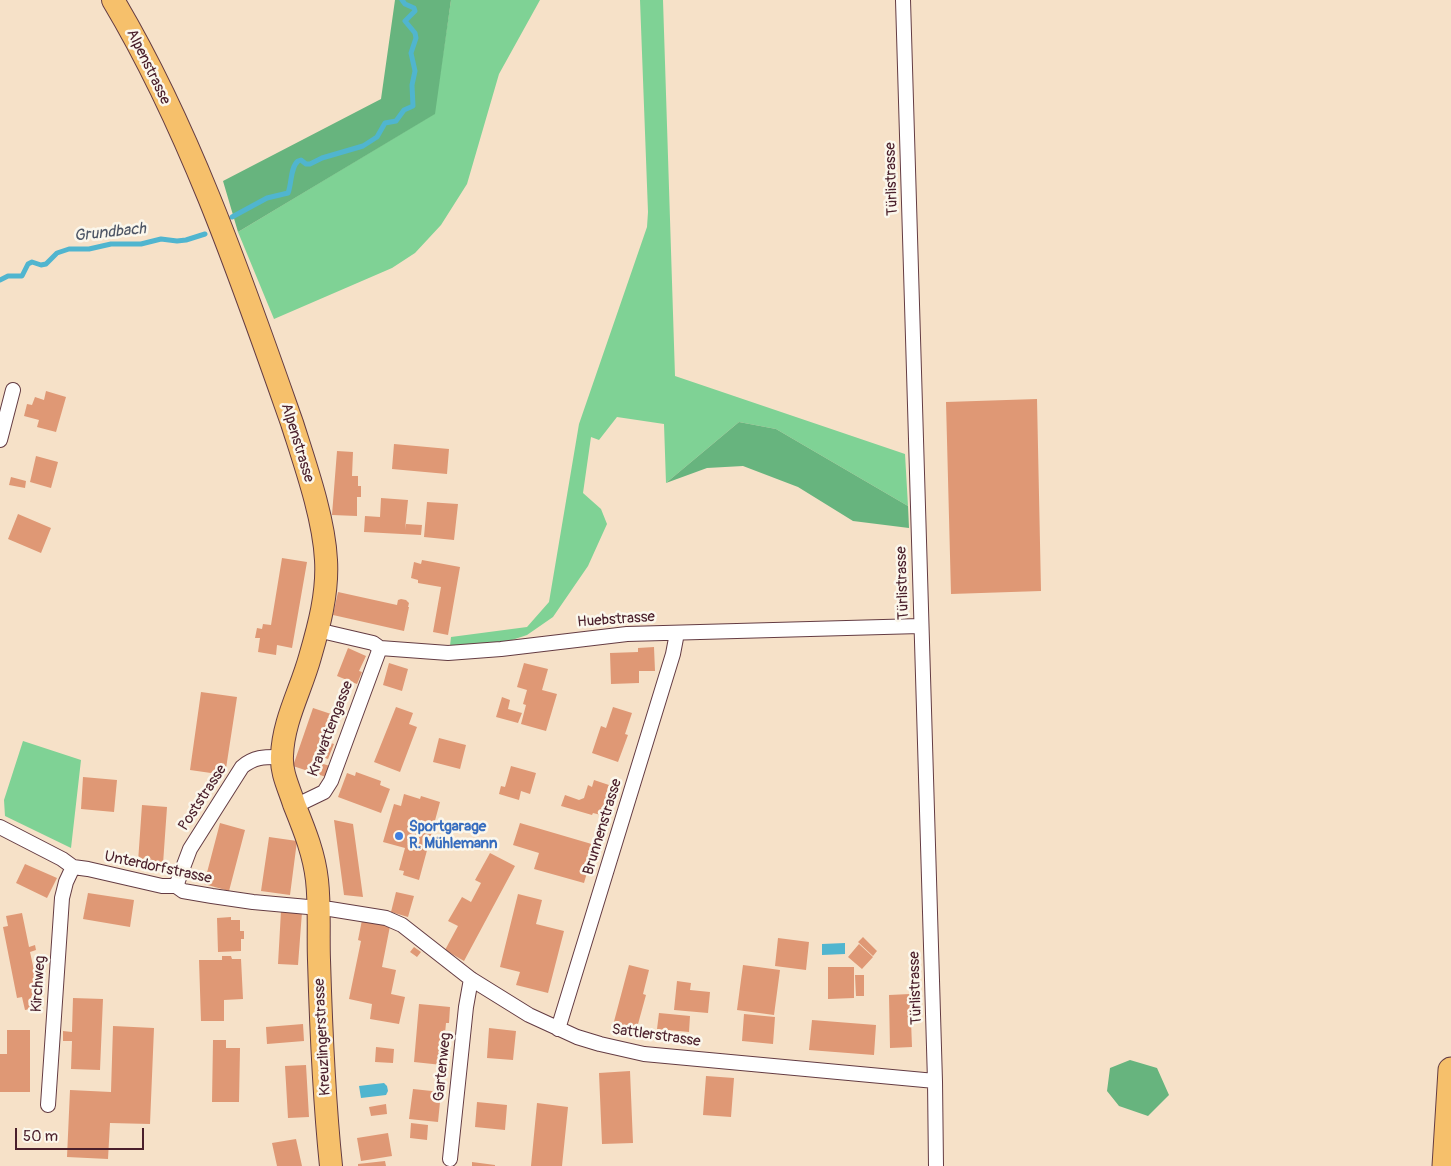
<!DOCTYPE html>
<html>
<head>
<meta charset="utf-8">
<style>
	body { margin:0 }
	#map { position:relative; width:1451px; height:1166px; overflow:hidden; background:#f6e1c8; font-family:Pangolin,sans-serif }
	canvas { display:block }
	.scale { position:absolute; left:15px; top:1128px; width:129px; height:22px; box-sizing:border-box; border:2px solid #4a1f2b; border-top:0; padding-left:6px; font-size:15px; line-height:18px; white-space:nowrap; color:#4a1f2b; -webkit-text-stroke:4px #fbf7ec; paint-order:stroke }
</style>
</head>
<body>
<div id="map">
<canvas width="1451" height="1166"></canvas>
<div class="scale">50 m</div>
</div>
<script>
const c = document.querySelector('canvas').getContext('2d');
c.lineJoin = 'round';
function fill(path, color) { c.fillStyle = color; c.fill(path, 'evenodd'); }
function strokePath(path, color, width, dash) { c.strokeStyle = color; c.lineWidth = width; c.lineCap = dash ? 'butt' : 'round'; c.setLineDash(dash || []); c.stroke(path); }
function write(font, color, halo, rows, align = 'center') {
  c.font = font + ' Pangolin,sans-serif'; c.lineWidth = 5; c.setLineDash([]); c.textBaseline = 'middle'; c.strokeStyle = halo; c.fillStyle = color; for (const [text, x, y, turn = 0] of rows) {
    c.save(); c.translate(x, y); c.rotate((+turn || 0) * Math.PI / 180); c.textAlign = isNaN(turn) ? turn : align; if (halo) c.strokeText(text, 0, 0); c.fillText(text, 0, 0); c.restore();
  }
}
const green = new Path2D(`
	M 451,0 L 540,0 L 499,74 L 467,184 L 441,225 L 415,253 L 392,268 L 274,319 L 238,232 L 434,114 Z
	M 640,0 L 663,0 L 675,376 L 905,454 L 908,506 L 776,429 L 739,422 L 666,483 L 664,424 L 617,417 L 599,440 L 591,437 L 583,493 L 601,509 L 607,524 L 588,566 L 553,617 L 527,635 L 497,645 L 450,646 L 451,637 L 527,627 L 549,602 L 579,424 L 647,227 L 648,212 Z
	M 23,741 L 81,760 L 71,848 L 5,816 L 4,800 Z`);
const forest = new Path2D(`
	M 395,0 L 451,0 L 435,114 L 238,232 L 223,181 L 381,99 Z
	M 739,422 L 776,429 L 908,506 L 909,528 L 853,521 L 798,487 L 743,466 L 707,468 L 666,483 Z
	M 1130,1060 L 1157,1068 L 1169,1095 L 1148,1116 L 1119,1106 L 1107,1091 L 1110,1068 Z`);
const water = new Path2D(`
	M 845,943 L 845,954 L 822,955 L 822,944 Z
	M 384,1083 L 387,1086 L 388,1091 L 386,1095 L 361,1098 L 359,1086 Z`);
const stream = new Path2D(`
	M 232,217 L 267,198 L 288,193 C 292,183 290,168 298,161 L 301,160 L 306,164 L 310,164 L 322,158 L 363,146 L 377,137 L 385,123 L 396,121 L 404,110 L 413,106 L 412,85 L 415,71 L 411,53 L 416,38 L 415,33 L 405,21 L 415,11 L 414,8 L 405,4 L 402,0
	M 0,280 L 8,276 L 22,276 L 28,264 L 32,262 L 41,265 L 46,264 L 57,253 L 69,249 L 89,249 L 111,244 L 141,244 L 161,239 L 177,241 L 186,240 L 205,234`);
const building = new Path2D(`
	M 46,391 L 66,397 L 56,432 L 37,427 L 39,420 L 24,416 L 27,404 L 32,405 L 35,397 L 44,400 Z
	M 1037,399 L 1041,591 L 951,594 L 946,402 Z
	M 394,444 L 449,449 L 447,474 L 392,469 Z
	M 337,451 L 353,452 L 352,476 L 358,476 L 358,486 L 361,486 L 361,497 L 357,497 L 357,516 L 332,515 Z
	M 36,456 L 58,462 L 51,488 L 30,482 Z
	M 11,477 L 26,481 L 25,488 L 9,485 Z
	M 381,498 L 408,500 L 405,530 L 406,524 L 422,525 L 421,535 L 364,532 L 365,516 L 380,517 Z
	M 427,502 L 458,504 L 454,540 L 424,537 Z
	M 18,514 L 51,528 L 41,553 L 8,539 Z
	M 282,558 L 307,562 L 292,648 L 277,645 L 276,655 L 258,652 L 260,638 L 255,638 L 257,628 L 262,629 L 263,624 L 271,625 Z
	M 422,560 L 460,567 L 448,635 L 433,632 L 441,587 L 418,583 L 418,580 L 411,578 L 414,562 L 421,564 Z
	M 338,592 L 397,605 L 398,600 L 401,599 L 406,600 L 409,603 L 408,607 L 409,607 L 404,631 L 333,615 Z
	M 654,647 L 655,671 L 639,671 L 639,683 L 611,684 L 610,653 L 638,652 L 638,648 Z
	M 348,648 L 366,656 L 359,671 L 362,672 L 357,684 L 337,676 Z
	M 389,663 L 408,669 L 402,691 L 383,685 Z
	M 524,663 L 548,669 L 542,690 L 557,694 L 546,731 L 521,724 L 526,705 L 523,704 L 527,690 L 517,687 Z
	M 201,692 L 237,697 L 225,775 L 190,770 Z
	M 502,697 L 510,700 L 508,709 L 522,713 L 518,723 L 496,717 Z
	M 396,707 L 413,713 L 409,724 L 417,727 L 400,772 L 374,762 Z
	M 613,707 L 632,713 L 625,734 L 628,735 L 618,762 L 592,753 L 601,726 L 606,728 Z
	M 313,708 L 337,716 L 328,742 L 334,744 L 328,759 L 322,757 L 320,763 L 330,766 L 326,777 L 293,766 Z
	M 439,738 L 466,745 L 460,769 L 433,762 Z
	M 511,766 L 536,773 L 530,794 L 521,791 L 519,800 L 499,794 L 501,786 L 505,787 Z
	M 356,772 L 381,781 L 380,785 L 390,789 L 381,813 L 338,797 L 347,773 L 355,776 Z
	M 83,777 L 117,780 L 114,812 L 81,809 Z
	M 594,780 L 609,785 L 606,794 L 609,801 L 606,802 L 601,815 L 593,813 L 592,815 L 561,806 L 565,795 L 579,800 L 584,798 L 588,785 L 592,787 Z
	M 404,794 L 420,799 L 421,796 L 440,802 L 419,880 L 403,875 L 404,871 L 399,870 L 405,848 L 383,842 L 394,804 L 401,806 Z
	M 142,805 L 167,807 L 163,864 L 138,862 Z
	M 334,820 L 353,824 L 363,897 L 344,895 Z
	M 220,823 L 245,830 L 229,891 L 204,884 Z
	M 520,823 L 595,845 L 584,883 L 534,869 L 539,853 L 513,845 Z
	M 269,837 L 297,841 L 290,895 L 261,891 Z
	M 490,853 L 515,866 L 464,961 L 445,950 L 458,926 L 448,921 L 462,897 L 471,902 L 481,883 L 475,880 Z
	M 25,864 L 57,878 L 47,898 L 16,883 Z
	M 396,892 L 414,896 L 408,917 L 391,912 Z
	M 88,893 L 134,900 L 130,927 L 83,919 Z
	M 518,894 L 542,900 L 536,924 L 564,931 L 548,993 L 516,985 L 520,972 L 500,967 Z
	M 281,911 L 302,912 L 298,965 L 278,964 Z
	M 22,913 L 29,947 L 35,945 L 36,950 L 30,952 L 42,1007 L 25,1010 L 22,997 L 17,998 L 3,927 L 8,926 L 6,916 Z
	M 231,917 L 231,920 L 240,920 L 240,931 L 244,931 L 244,939 L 241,939 L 241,951 L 218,952 L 217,918 Z
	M 362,920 L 390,926 L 382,967 L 396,970 L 391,994 L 405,997 L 399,1024 L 370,1019 L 372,1004 L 349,999 L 361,941 L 358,940 Z
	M 863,937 L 877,951 L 873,956 L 858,942 Z
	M 778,938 L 809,942 L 806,970 L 775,966 Z
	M 859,944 L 873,957 L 862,969 L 848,957 Z
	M 414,947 L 421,952 L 417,957 L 410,952 Z
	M 222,956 L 231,956 L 232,959 L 241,959 L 243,999 L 224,1000 L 224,1021 L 201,1021 L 199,960 L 222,960 Z
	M 629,965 L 649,970 L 643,994 L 646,995 L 635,1035 L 612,1029 Z
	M 743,965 L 780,970 L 774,1015 L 737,1010 Z
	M 828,967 L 854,967 L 854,998 L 828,999 Z
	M 855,975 L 864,975 L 864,996 L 856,996 Z
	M 677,981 L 691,983 L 690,990 L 710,992 L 708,1013 L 674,1010 Z
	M 910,994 L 912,1047 L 890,1048 L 889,995 Z
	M 73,998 L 103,999 L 100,1070 L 71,1069 L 72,1041 L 63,1041 L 63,1031 L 72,1032 Z
	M 419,1004 L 450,1007 L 449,1023 L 446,1023 L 442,1065 L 414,1062 Z
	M 659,1013 L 690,1016 L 689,1032 L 657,1029 Z
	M 744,1014 L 775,1017 L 773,1044 L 742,1041 Z
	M 812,1020 L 876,1025 L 874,1055 L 809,1050 Z
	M 303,1024 L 304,1041 L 267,1044 L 266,1027 Z
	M 113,1026 L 154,1028 L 150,1124 L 110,1123 L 108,1159 L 67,1157 L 70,1090 L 111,1092 Z
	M 489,1028 L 516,1031 L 513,1060 L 487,1058 Z
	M 7,1030 L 30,1030 L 30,1092 L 0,1092 L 0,1054 L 7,1054 Z
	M 213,1040 L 226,1040 L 226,1048 L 240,1048 L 239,1102 L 212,1102 Z
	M 376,1047 L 394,1049 L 393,1063 L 375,1062 Z
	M 306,1065 L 309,1117 L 288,1118 L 285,1066 Z
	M 630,1071 L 633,1143 L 602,1144 L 599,1073 Z
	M 706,1076 L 734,1078 L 731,1117 L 703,1115 Z
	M 413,1089 L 441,1092 L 438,1122 L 409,1119 Z
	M 477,1102 L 507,1105 L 505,1130 L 475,1127 Z
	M 537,1103 L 568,1107 L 562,1166 L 531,1166 Z
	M 386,1104 L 387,1114 L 371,1116 L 369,1107 Z
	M 411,1123 L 428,1125 L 427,1140 L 410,1138 Z
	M 388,1133 L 392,1156 L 361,1161 L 357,1138 Z
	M 296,1139 L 302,1166 L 277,1166 L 272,1143 Z
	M 385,1161 L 386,1166 L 358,1166 L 358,1164 Z
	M 472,1162 L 495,1165 L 495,1166 L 472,1166 Z`);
const street = new Path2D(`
	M 903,0 L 935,1081 L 936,1166
	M 0,440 L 13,390
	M 317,630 L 373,643 L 380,648 L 448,653 L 501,649 L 627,634 L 920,626
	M 295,806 L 324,792 L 331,781 L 380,648
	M 0,827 L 62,859 L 73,867 L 88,869 L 162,886 L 176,886 L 183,891 L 212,896 L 253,902 L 330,909 L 386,918 L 402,925 L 471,979 L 529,1015 L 577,1037 L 600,1044 L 644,1054 L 935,1081
	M 176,886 L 190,849 L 242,767 C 255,756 266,757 282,757
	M 558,1029 L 673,654 L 677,633
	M 48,1105 L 62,898 L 66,882 L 73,867
	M 450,1159 L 466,1007 L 471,979`);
const primary = new Path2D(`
	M 113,0 C 190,129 242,281 292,423 C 305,464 324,518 326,560 C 328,593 319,626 310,657 C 301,690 283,721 282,756 C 281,773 289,788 294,804 C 304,829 314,853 317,880 C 320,907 318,934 319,960 C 321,1029 324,1098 331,1166`);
const highway = new Path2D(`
	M 1445,1166 L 1451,1070`);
const markers = [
	[399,836,5,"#3f7fe0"]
];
const streetNames = [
	["Alpenstrasse",148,67,64],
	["Türlistrasse",892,179,-92],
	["Alpenstrasse",297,443,73],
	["Türlistrasse",903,583,-92],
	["Huebstrasse",616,620,-4],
	["Krawattengasse",331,729,-69],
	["Poststrasse",203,798,-57],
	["Brunnenstrasse",603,827,-73],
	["Unterdorfstrasse",158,868,12],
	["Kirchweg",39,984,-86],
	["Türlistrasse",916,988,-92],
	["Sattlerstrasse",656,1036,8],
	["Kreuzlingerstrasse",323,1037,-93],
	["Gartenweg",443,1067,-84]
];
const shopNames = [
	["Sportgarage",409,827],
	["R. Mühlemann",409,844]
];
const waterNames = [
	["Grundbach",110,233,-6]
];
fill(green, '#7fd295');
fill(forest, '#67b47e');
fill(water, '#50b5cf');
strokePath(stream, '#50b5cf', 5);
fill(building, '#df9875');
strokePath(street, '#643c43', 16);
strokePath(primary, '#643c43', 24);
strokePath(highway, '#643c43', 27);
strokePath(street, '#fff', 14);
strokePath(primary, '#f6c06b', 22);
strokePath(highway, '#f6c06b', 25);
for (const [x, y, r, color] of markers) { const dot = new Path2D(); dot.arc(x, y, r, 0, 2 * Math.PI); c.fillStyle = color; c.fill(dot); strokePath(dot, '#fbf7ec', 2); }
write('15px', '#4a1f2b', '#fbf7ec', streetNames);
write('bold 15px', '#366cbe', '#fbf7ec', shopNames, 'left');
write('italic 16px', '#4c5464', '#fbf7ec', waterNames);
</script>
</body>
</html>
